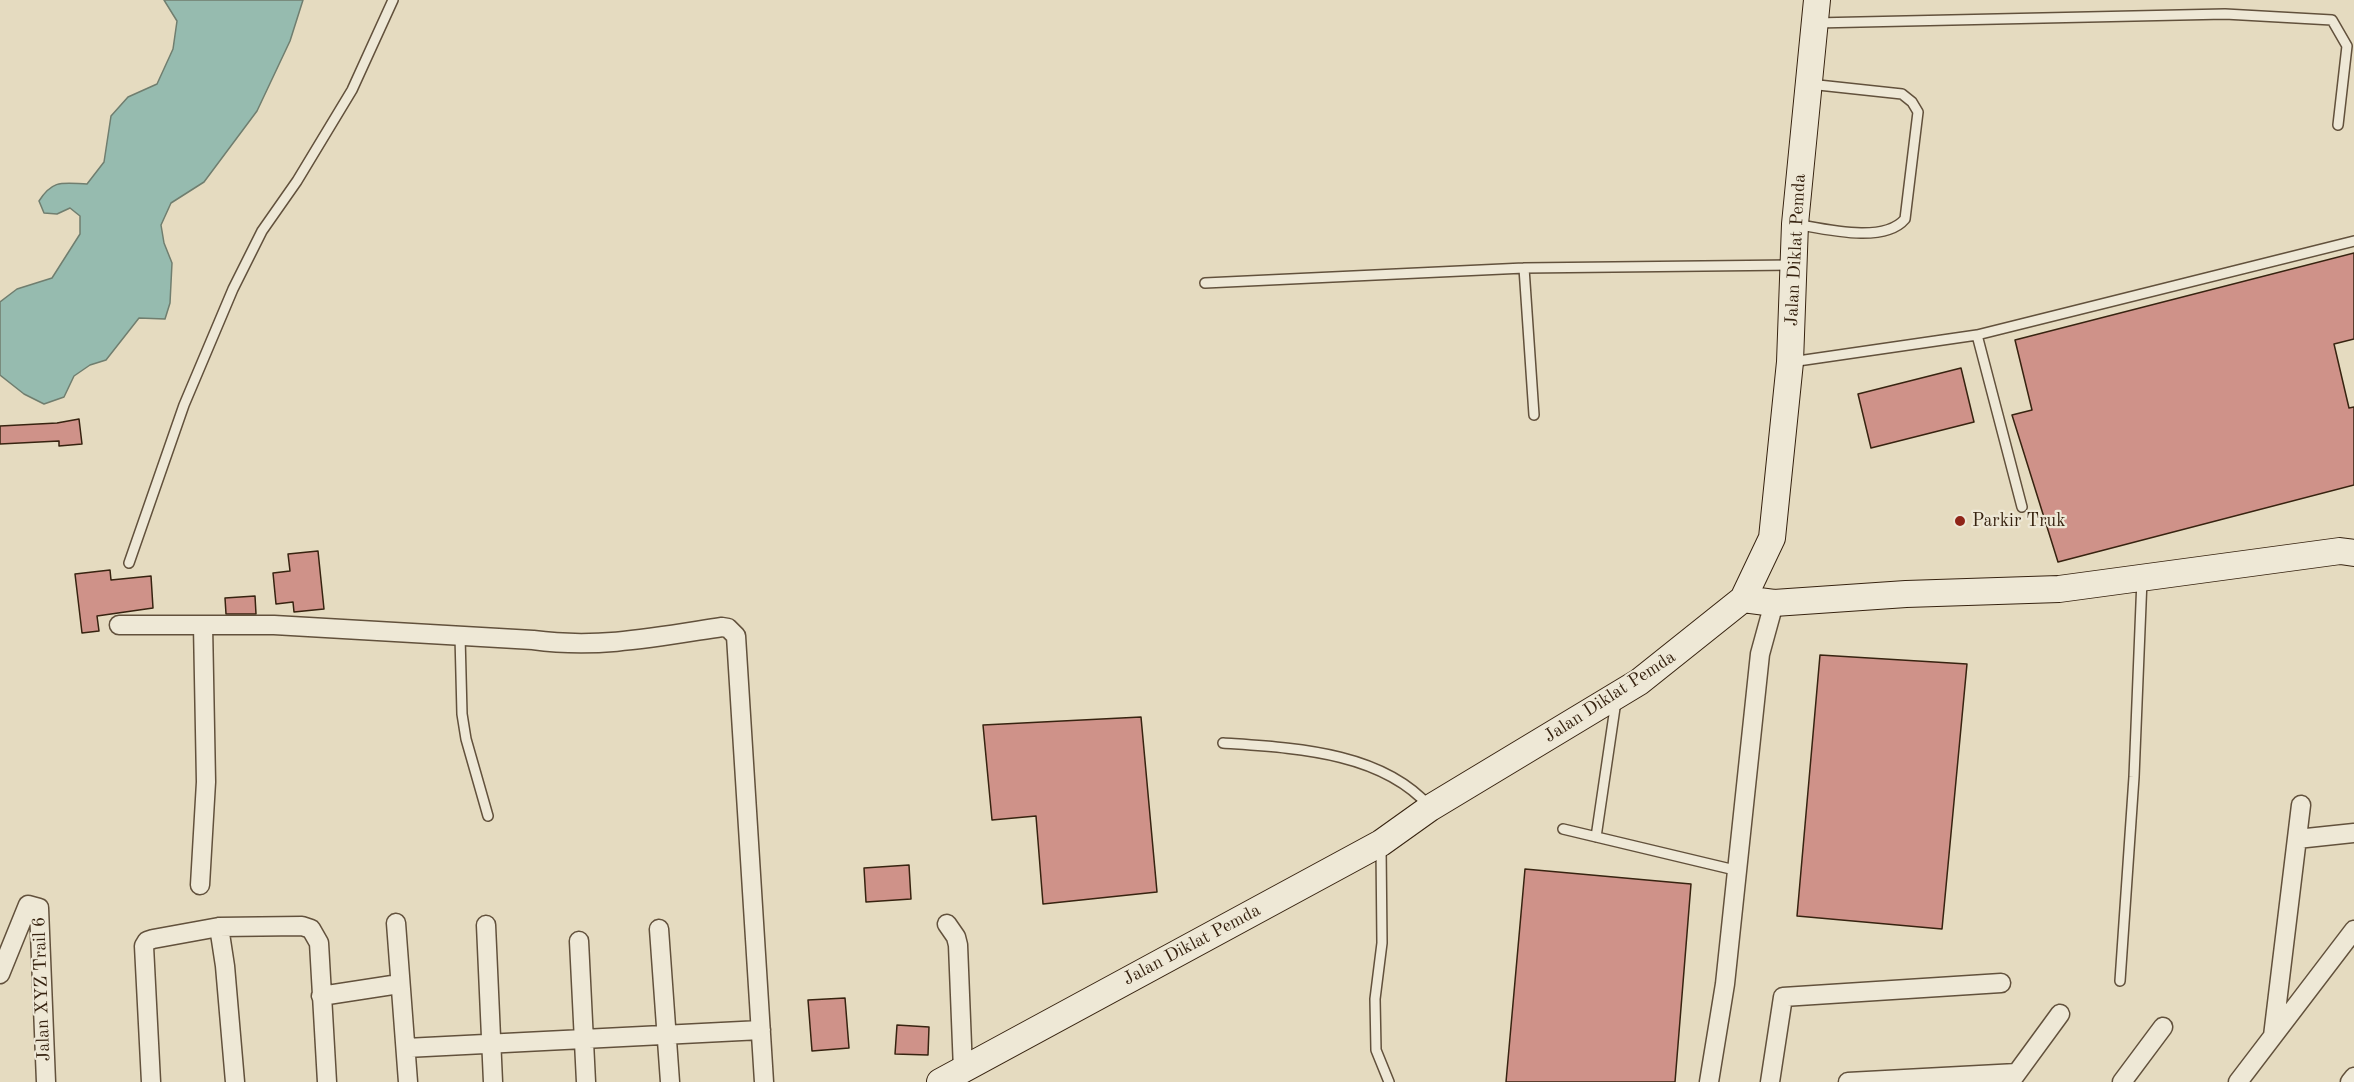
<!DOCTYPE html>
<html>
<head>
<meta charset="utf-8">
<style>
	body { margin:0 }
	canvas { display:block; background:#e5dbc0 }
</style>
</head>
<body>
<canvas width="2354" height="1082"></canvas>
<script>
const c = document.querySelector('canvas').getContext('2d');
c.lineJoin = 'round';
function fill(path, color) { c.fillStyle = color; c.fill(path, 'evenodd'); }
function strokePath(path, color, width, dash) { c.strokeStyle = color; c.lineWidth = width; c.lineCap = dash ? 'butt' : 'round'; c.setLineDash(dash || []); c.stroke(path); }
function write(font, color, halo, rows, align = 'center') {
  c.font = font + ' "Old Standard TT",serif'; c.lineWidth = 4.5; c.setLineDash([]); c.textBaseline = 'middle'; c.strokeStyle = halo; c.fillStyle = color; for (const [text, x, y, turn = 0] of rows) {
    c.save(); c.translate(x, y); c.rotate((+turn || 0) * Math.PI / 180); c.textAlign = isNaN(turn) ? turn : align; if (halo) c.strokeText(text, 0, 0); c.fillText(text, 0, 0); c.restore();
  }
}
const water = new Path2D(`
	M 164,0 L 303,0 L 290,41 L 257,111 L 204,182 L 171,203 L 161,225 L 164,243 L 172,263 L 170,303 L 165,319 L 139,318 L 106,360 L 90,365 L 74,376 L 64,397 L 44,404 L 24,394 L 0,375 L 0,302 L 17,289 L 52,278 L 80,234 L 80,216 L 70,208 L 57,214 L 44,213 L 39,201 C 53,179 63,183 87,184 L 104,162 L 111,116 L 128,97 L 157,84 L 173,49 L 177,21 Z`);
const building = new Path2D(`
	M 2354,253 L 2354,339 L 2334,344 L 2349,408 L 2354,407 L 2354,485 L 2058,562 L 2012,415 L 2032,410 L 2015,340 Z
	M 1961,368 L 1974,422 L 1871,448 L 1858,394 Z
	M 79,419 L 82,444 L 59,446 L 59,441 L 0,444 L 0,426 L 57,423 Z
	M 318,551 L 324,609 L 294,612 L 293,602 L 276,604 L 273,573 L 290,571 L 288,554 Z
	M 110,570 L 111,580 L 151,576 L 153,608 L 97,616 L 99,631 L 82,633 L 75,574 Z
	M 255,596 L 256,614 L 226,614 L 225,598 Z
	M 1820,655 L 1967,664 L 1942,929 L 1797,916 Z
	M 1141,717 L 1157,892 L 1043,904 L 1036,816 L 992,820 L 983,725 Z
	M 909,865 L 911,899 L 866,902 L 864,868 Z
	M 1525,869 L 1691,884 L 1675,1082 L 1506,1082 Z
	M 845,998 L 849,1048 L 812,1051 L 808,1000 Z
	M 897,1025 L 929,1027 L 928,1055 L 895,1054 Z`);
const lane = new Path2D(`
	M 1815,23 L 2225,14 L 2332,20 L 2347,46 L 2338,125
	M 1795,224 C 1825,229 1884,244 1905,219 L 1918,112 L 1912,102 L 1902,94 L 1809,84
	M 1524,268 L 1534,415
	M 1205,283 L 1524,268 L 1793,265
	M 1977,335 L 2022,507
	M 1791,362 L 1977,335 L 2354,241
	M 129,563 L 184,405 L 233,289 L 262,231 L 297,181 L 352,90 L 393,0
	M 460,636 L 462,714 L 466,739 L 488,816
	M 1223,743 C 1293,748 1381,751 1430,807
	M 1563,829 L 1739,871
	M 1596,837 L 1616,701
	M 1381,847 L 1382,943 L 1375,999 L 1376,1050 L 1389,1082
	M 2120,981 L 2134,777 L 2142,579`);
const street = new Path2D(`
	M 119,625 L 274,625 L 533,640 C 599,649 657,637 722,627 L 728,628 L 736,636 L 764,1082
	M 2297,839 L 2354,833
	M 200,885 L 206,782 L 203,625
	M 396,923 L 408,1082
	M 947,924 L 956,937 L 958,945 L 963,1070
	M 486,925 L 493,1082
	M 659,929 L 670,1082
	M 579,941 L 586,1082
	M 0,974 L 28,905 L 39,908 L 46,1082
	M 321,996 L 399,984
	M 2273,1036 L 2301,805
	M 406,1048 L 761,1030
	M 2011,1081 L 2060,1014
	M 151,1082 L 144,946 L 147,941 L 153,939 L 219,927
	M 235,1082 L 225,966 L 219,927 L 302,926 L 311,929 L 319,943 L 327,1082
	M 1709,1082 L 1725,984 L 1760,654 L 1774,603
	M 1770,1082 L 1783,997 L 2001,983
	M 1848,1082 L 2017,1073
	M 2122,1082 L 2163,1027
	M 2238,1082 L 2354,930
	M 2350,1082 L 2354,1077`);
const secondary = new Path2D(`
	M 1743,599 L 1774,603 L 1906,594 L 2059,589 L 2340,551 L 2354,553
	M 940,1082 L 1381,843 L 1430,808 L 1639,682 L 1743,599 L 1772,538 L 1790,362 L 1795,224 L 1817,0`);
const markers = [
	[1960,521,6,"#8f2418"]
];
const streetNames = [
	["Jalan Diklat Pemda",1796,250,-87],
	["Jalan Diklat Pemda",1610,697,-33],
	["Jalan Diklat Pemda",1192,945,-28],
	["Jalan XYZ Trail 6",42,989,-92]
];
const poiNames = [
	["Parkir Truk",1972,521]
];
fill(water, '#96bbaf');
strokePath(water, '#707e6f', 1.5);
fill(building, '#cf9289');
strokePath(building, '#372310', 1.5);
strokePath(lane, '#62513c', 12);
strokePath(street, '#62513c', 21);
strokePath(secondary, '#372310', 28);
strokePath(lane, '#eee8d6', 9);
strokePath(street, '#eee8d6', 18);
strokePath(secondary, '#eee8d6', 26);
for (const [x, y, r, color] of markers) { const dot = new Path2D(); dot.arc(x, y, r, 0, 2 * Math.PI); c.fillStyle = color; c.fill(dot); strokePath(dot, '#eee8d6', 2); }
write('18px', '#372310', '#eee8d6', streetNames);
write('18px', '#372310', '#eee8d6', poiNames, 'left');
</script>
</body>
</html>
